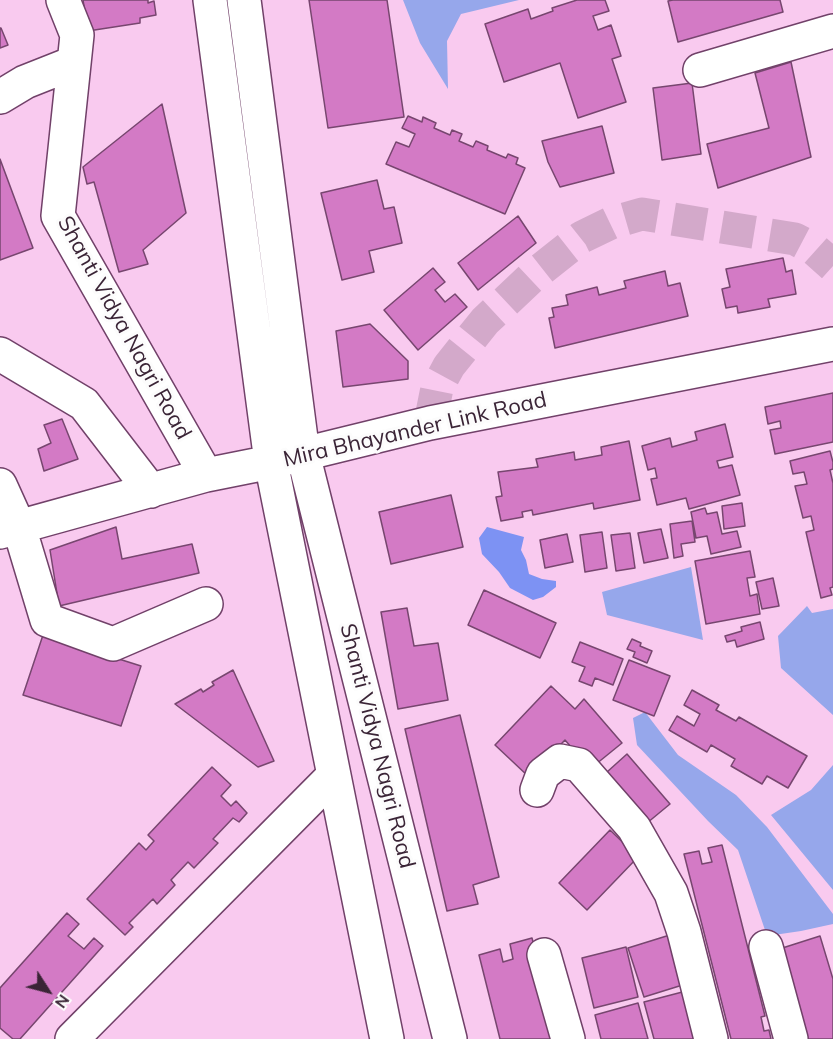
<!DOCTYPE html>
<html>
<head>
<meta charset="utf-8">
<style>
	body { margin:0 }
	#map { position:relative; width:833px; height:1039px; overflow:hidden; background:#f9caef; font-family:Mulish,sans-serif }
	canvas { display:block }
	.north { position:absolute; left:18px; top:961px; width:60px; height:60px; -webkit-text-stroke:4px #fcfcfc; paint-order:stroke; rotate:126deg; font-size:16px; font-weight:700; line-height:24px; text-align:center; color:#3a2436 }
	.north::after { content:''; display:block; margin:auto; width:21px; height:27px; background:#3a2436; clip-path:polygon(50% 0,100% 100%,50% 72%,0 100%) }
</style>
</head>
<body>
<div id="map">
<canvas width="833" height="1039"></canvas>
<div class="north">N</div>
</div>
<script>
const c = document.querySelector('canvas').getContext('2d');
c.lineJoin = 'round';
function fill(path, color) { c.fillStyle = color; c.fill(path, 'evenodd'); }
function strokePath(path, color, width, dash) { c.strokeStyle = color; c.lineWidth = width; c.lineCap = dash ? 'butt' : 'round'; c.setLineDash(dash || []); c.stroke(path); }
function write(font, color, halo, rows, align = 'center') {
  c.font = font + ' Mulish,sans-serif'; c.lineWidth = 6; c.setLineDash([]); c.textBaseline = 'middle'; c.strokeStyle = halo; c.fillStyle = color; for (const [text, x, y, turn = 0] of rows) {
    c.save(); c.translate(x, y); c.rotate((+turn || 0) * Math.PI / 180); c.textAlign = isNaN(turn) ? turn : align; if (halo) c.strokeText(text, 0, 0); c.fillText(text, 0, 0); c.restore();
  }
}
const green = new Path2D(`
	M 403,0 L 519,0 L 461,14 L 447,41 L 448,89 L 420,43 Z
	M 691,567 L 703,640 L 607,615 L 602,592 Z
	M 807,606 L 812,613 L 833,609 L 833,715 L 781,668 L 778,636 Z
	M 645,712 L 678,755 L 736,795 L 767,827 L 833,914 L 833,924 L 801,931 L 767,936 L 738,850 L 708,821 L 637,745 L 633,718 Z
	M 833,765 L 833,890 L 771,815 L 811,790 Z`);
const forest = new Path2D(`
	M 487,527 L 524,537 L 521,550 L 526,560 L 529,574 L 542,579 L 556,581 L 556,587 L 543,597 L 533,600 L 510,588 L 499,572 L 482,554 L 479,538 Z`);
const building = new Path2D(`
	M 83,0 L 148,0 L 148,3 L 154,1 L 156,15 L 140,18 L 140,23 L 88,31 Z
	M 309,0 L 387,0 L 404,117 L 328,128 Z
	M 577,0 L 605,0 L 609,11 L 593,16 L 598,30 L 611,25 L 621,56 L 612,59 L 626,102 L 578,118 L 560,63 L 504,82 L 485,24 L 528,9 L 531,19 L 553,11 L 552,8 Z
	M 673,0 L 780,0 L 783,12 L 678,42 L 668,1 Z
	M 0,28 L 1,28 L 8,45 L 0,48 Z
	M 791,62 L 811,157 L 718,188 L 707,144 L 769,128 L 755,73 Z
	M 692,83 L 701,154 L 662,160 L 653,88 Z
	M 162,104 L 186,213 L 143,250 L 148,264 L 119,272 L 94,182 L 87,184 L 83,167 Z
	M 408,116 L 422,122 L 423,117 L 436,123 L 434,128 L 450,135 L 452,130 L 462,134 L 459,141 L 473,147 L 476,141 L 488,146 L 487,150 L 506,158 L 508,154 L 518,158 L 516,164 L 525,168 L 505,214 L 386,164 L 396,142 L 409,147 L 415,134 L 402,128 Z
	M 602,126 L 614,173 L 560,187 L 548,162 L 542,141 Z
	M 0,159 L 33,248 L 0,260 Z
	M 377,180 L 384,209 L 394,207 L 402,243 L 369,251 L 374,272 L 342,280 L 321,193 Z
	M 518,216 L 536,243 L 478,290 L 458,263 Z
	M 783,258 L 786,272 L 792,270 L 796,294 L 768,299 L 770,307 L 738,313 L 737,306 L 726,308 L 722,289 L 730,287 L 726,269 Z
	M 433,268 L 445,282 L 435,290 L 445,302 L 455,294 L 467,307 L 418,350 L 384,310 Z
	M 665,271 L 668,286 L 680,283 L 688,316 L 555,348 L 549,318 L 554,317 L 552,308 L 568,305 L 566,295 L 597,287 L 599,295 L 626,288 L 624,281 Z
	M 370,324 L 408,361 L 408,379 L 343,387 L 336,331 Z
	M 833,393 L 833,442 L 775,454 L 770,430 L 781,428 L 780,421 L 768,424 L 765,407 Z
	M 62,419 L 78,459 L 44,471 L 38,449 L 51,443 L 44,425 Z
	M 725,424 L 733,457 L 717,461 L 719,468 L 732,465 L 740,495 L 689,509 L 686,498 L 657,505 L 651,479 L 657,478 L 655,468 L 648,470 L 642,446 L 670,438 L 672,447 L 697,440 L 695,432 Z
	M 629,441 L 640,500 L 594,509 L 593,503 L 533,515 L 532,510 L 522,512 L 523,517 L 501,521 L 496,497 L 502,496 L 498,472 L 538,467 L 536,459 L 574,452 L 575,460 L 602,455 L 601,447 Z
	M 830,451 L 833,462 L 833,469 L 830,470 L 833,483 L 833,587 L 830,588 L 832,595 L 821,598 L 806,532 L 814,530 L 811,516 L 803,518 L 795,486 L 807,484 L 804,472 L 793,474 L 790,461 Z
	M 451,495 L 463,547 L 391,564 L 379,512 Z
	M 742,503 L 745,526 L 724,529 L 722,506 Z
	M 705,508 L 707,514 L 717,512 L 722,534 L 737,531 L 741,547 L 711,554 L 707,536 L 696,538 L 691,512 Z
	M 692,521 L 695,542 L 681,544 L 683,556 L 674,558 L 670,524 Z
	M 116,527 L 122,559 L 192,544 L 199,573 L 59,606 L 50,550 Z
	M 661,529 L 668,558 L 644,563 L 638,533 Z
	M 602,532 L 607,568 L 585,572 L 580,535 Z
	M 630,533 L 635,568 L 616,571 L 611,535 Z
	M 567,534 L 573,562 L 545,568 L 540,540 Z
	M 750,551 L 755,577 L 747,578 L 750,596 L 757,594 L 760,614 L 706,624 L 695,561 Z
	M 773,578 L 779,606 L 762,609 L 756,582 Z
	M 484,590 L 556,623 L 540,658 L 468,625 Z
	M 407,608 L 414,646 L 438,643 L 448,700 L 398,709 L 381,612 Z
	M 760,622 L 764,639 L 737,647 L 735,640 L 727,642 L 725,636 L 742,631 L 741,627 Z
	M 43,635 L 141,666 L 121,726 L 23,695 Z
	M 632,639 L 641,643 L 640,646 L 652,651 L 647,663 L 633,657 L 635,652 L 627,649 Z
	M 580,642 L 623,659 L 613,685 L 595,678 L 592,686 L 579,681 L 585,667 L 572,662 Z
	M 629,660 L 670,676 L 654,716 L 613,700 Z
	M 233,670 L 274,761 L 258,767 L 175,704 L 201,689 L 203,692 L 214,685 L 212,682 Z
	M 551,686 L 575,709 L 584,699 L 622,743 L 590,769 L 565,740 L 529,777 L 495,745 Z
	M 692,690 L 719,705 L 716,710 L 736,721 L 739,717 L 807,756 L 788,788 L 767,776 L 762,784 L 731,766 L 735,759 L 711,745 L 707,752 L 669,730 L 677,716 L 694,726 L 700,714 L 684,705 Z
	M 460,715 L 499,877 L 473,885 L 478,904 L 447,911 L 405,729 Z
	M 627,754 L 670,804 L 641,828 L 597,781 Z
	M 212,767 L 231,785 L 221,796 L 231,806 L 236,801 L 247,813 L 239,822 L 233,818 L 213,839 L 218,843 L 194,868 L 188,862 L 171,880 L 175,885 L 157,904 L 153,899 L 129,923 L 133,927 L 125,935 L 87,899 L 139,843 L 146,850 L 154,841 L 148,835 Z
	M 610,830 L 638,857 L 587,910 L 559,883 Z
	M 722,845 L 765,1016 L 761,1017 L 764,1031 L 769,1030 L 771,1039 L 731,1039 L 684,854 L 699,851 L 702,864 L 712,862 L 708,848 Z
	M 67,913 L 79,924 L 68,936 L 84,949 L 94,938 L 103,946 L 20,1039 L 13,1039 L 0,1028 L 0,988 Z
	M 673,934 L 689,983 L 644,997 L 628,948 Z
	M 820,936 L 833,979 L 833,1039 L 800,1039 L 773,951 Z
	M 532,938 L 557,1039 L 500,1039 L 479,955 L 500,949 L 503,962 L 513,959 L 510,944 Z
	M 626,947 L 638,997 L 594,1008 L 582,958 Z
	M 690,990 L 703,1039 L 654,1039 L 644,1002 Z
	M 638,1003 L 648,1039 L 601,1039 L 595,1015 Z`);
const minorTunnel = new Path2D(`
	M 430,423 L 437,388 L 449,366 L 485,321 L 534,275 L 582,237 L 611,223 L 642,214 L 795,239 L 814,249 L 833,266`);
const minor = new Path2D(`
	M 63,0 L 77,35 L 58,216 L 206,475
	M 210,0 L 271,462 L 387,1039
	M 244,0 L 303,454 L 450,1039
	M 700,70 L 833,31
	M 0,97 L 25,82 L 73,63
	M 0,354 L 84,404 L 151,491
	M 0,485 L 19,527 L 47,620 L 113,644 L 206,604
	M 0,532 L 206,475 L 271,462 L 430,423 L 833,344
	M 537,790 L 543,774 L 560,761 L 579,765 L 634,828 L 671,893 L 684,932 L 711,1039
	M 766,947 L 791,1039
	M 544,955 L 568,1039
	M 72,1039 L 333,776`);
const streetNames = [
	["Shanti Vidya Nagri Road",124,328,61],
	["Mira Bhayander Link Road",415,430,-13],
	["Shanti Vidya Nagri Road",377,746,76]
];
fill(green, '#96a7eb');
fill(forest, '#7d92f3');
fill(building, '#d37ac5');
strokePath(building, '#77466f', 1.5);
strokePath(minorTunnel, '#d3a9ca', 33, [33, 16]);
strokePath(minor, '#714169', 36);
strokePath(minor, '#fff', 33);
write('22px', '#3a2436', '#fcfcfc', streetNames);
</script>
</body>
</html>
